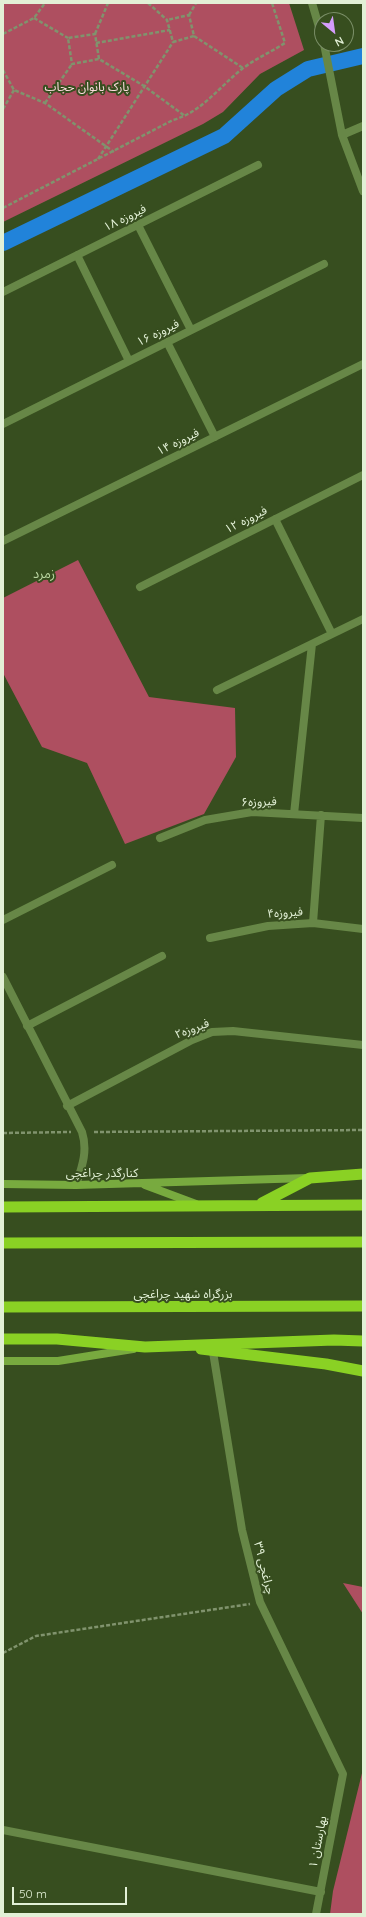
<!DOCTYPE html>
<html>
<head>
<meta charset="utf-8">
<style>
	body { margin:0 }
	#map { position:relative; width:366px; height:1917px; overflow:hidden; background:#374e1f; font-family:Quicksand,sans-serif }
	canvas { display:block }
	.frame { position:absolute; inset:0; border:4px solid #e2f0d6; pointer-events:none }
	.north { position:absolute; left:314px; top:12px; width:40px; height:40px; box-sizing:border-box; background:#374e1f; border:1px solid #7b8f68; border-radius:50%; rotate:151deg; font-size:11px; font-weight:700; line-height:16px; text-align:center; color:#e2f0d6 }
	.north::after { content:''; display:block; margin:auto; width:14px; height:18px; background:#d49cfb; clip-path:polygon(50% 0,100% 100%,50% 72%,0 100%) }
	.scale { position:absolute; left:12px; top:1887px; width:115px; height:18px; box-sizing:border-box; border:2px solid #e2f0d6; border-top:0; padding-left:5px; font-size:12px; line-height:14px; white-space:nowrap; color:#e2f0d6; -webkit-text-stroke:3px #374e1f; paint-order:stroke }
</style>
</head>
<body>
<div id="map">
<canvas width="366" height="1917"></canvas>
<div class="frame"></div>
<div class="north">N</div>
<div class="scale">50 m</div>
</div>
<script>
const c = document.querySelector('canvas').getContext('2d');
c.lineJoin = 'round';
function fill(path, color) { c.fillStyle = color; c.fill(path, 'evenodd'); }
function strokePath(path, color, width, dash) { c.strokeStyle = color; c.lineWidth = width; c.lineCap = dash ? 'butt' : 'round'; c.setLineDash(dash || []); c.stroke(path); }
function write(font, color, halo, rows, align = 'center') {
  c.font = font + ' Quicksand,"Noto Sans Arabic",sans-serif'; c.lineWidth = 4; c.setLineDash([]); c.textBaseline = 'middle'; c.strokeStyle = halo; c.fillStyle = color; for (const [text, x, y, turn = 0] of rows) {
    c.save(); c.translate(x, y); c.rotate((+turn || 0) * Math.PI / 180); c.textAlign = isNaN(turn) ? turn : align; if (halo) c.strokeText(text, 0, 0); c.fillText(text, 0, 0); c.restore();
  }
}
const green = new Path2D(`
	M 3,3 L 289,3 L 304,50 L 260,74 L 223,112 L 203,124 L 3,222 Z
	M 78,560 L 149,697 L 235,708 L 236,757 L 204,814 L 125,844 L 87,763 L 42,747 L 3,673 L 3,598 Z
	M 343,1583 L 363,1587 L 363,1614 Z
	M 363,1769 L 363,1914 L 330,1914 L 333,1891 Z`);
const canal = new Path2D(`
	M 3,243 L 224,136 L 276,89 L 308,69 L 363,56`);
const path = new Path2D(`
	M 148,3 L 167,20 L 173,42 L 194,36 L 189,15 L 167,20
	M 189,15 L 196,3
	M 34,18 L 68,38
	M 3,34 L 34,18 L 45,3
	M 95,34 L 108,3
	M 194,36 L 243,68
	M 96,43 L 170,30
	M 99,59 L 95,34 L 68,38 L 72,64 L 99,59 L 144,86 L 185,116
	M 3,70 L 14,90 L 45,103 L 114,152
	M 45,103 L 72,64
	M 3,109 L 14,90
	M 98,159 L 173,42
	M 3,208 L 173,120 C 202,112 219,87 242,69 C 255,59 271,52 285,43 L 272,3
	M 94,1132 L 363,1130
	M 3,1133 L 71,1132
	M 3,1653 L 36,1636 L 250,1604`);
const minor = new Path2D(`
	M 312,3 L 322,37
	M 324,44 L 342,135 L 363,191
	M 342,135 L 363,126
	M 138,225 L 191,330
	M 77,255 L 129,361
	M 3,292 L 258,165
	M 167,342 L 215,437
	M 3,424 L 324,264
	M 275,519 L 332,634
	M 3,541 L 363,364
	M 140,587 L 363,475
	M 217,690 L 363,619
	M 294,814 L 312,644
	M 160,838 L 205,820 L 252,812 L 363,818
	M 3,920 L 112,865
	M 313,923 L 321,815
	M 210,938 L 268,926 L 313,923 L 363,929
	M 3,977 L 82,1132 C 88,1151 82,1167 76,1185
	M 27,1026 L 162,956
	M 67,1106 L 192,1040 L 212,1032 L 233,1031 L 363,1045
	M 213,1352 L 242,1530 L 260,1602 L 343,1774 L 316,1914
	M 3,1830 L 321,1892`);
const secondary = new Path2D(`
	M 3,1184 L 76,1185 L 308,1178
	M 145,1185 L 196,1204
	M 3,1361 L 58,1361 L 133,1349`);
const trunk = new Path2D(`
	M 262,1203 L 310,1178 L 363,1174
	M 3,1207 L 363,1205
	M 3,1243 L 363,1242
	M 3,1307 L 363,1306
	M 3,1339 L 57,1339 L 145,1347 L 334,1340 L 363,1341
	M 201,1349 L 326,1364 L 363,1371`);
const parkNames = [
	["پارک بانوان حجاب",87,87]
];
const streetNames = [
	["فیروزه ۱۸",125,218,-26],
	["فیروزه ۱۶",158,333,-26],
	["فیروزه ۱۴",178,442,-26],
	["فیروزه ۱۲",246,520,-27],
	["فیروزه۶",259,802,-2],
	["فیروزه۴",285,913,-4],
	["فیروزه۲",192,1029,-21],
	["کنارگذر چراغچی",102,1173],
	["بزرگراه شهید چراغچی",183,1294],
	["چراغچی ۳۹",264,1568,76],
	["بهارستان ۱",318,1842,-79]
];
const neighbourhoodNames = [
	["زمرد",44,574]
];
fill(green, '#ae4f60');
strokePath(canal, '#2183da', 16);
strokePath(path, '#80936d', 2.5, [4, 2]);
strokePath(minor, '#678747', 8);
strokePath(secondary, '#78aa3f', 8);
strokePath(trunk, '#8ad124', 11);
write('12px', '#fcdade', '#374e1f', parkNames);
write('12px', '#e2f0d6', '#374e1f', streetNames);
write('13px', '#bad6a1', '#374e1f', neighbourhoodNames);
</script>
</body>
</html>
